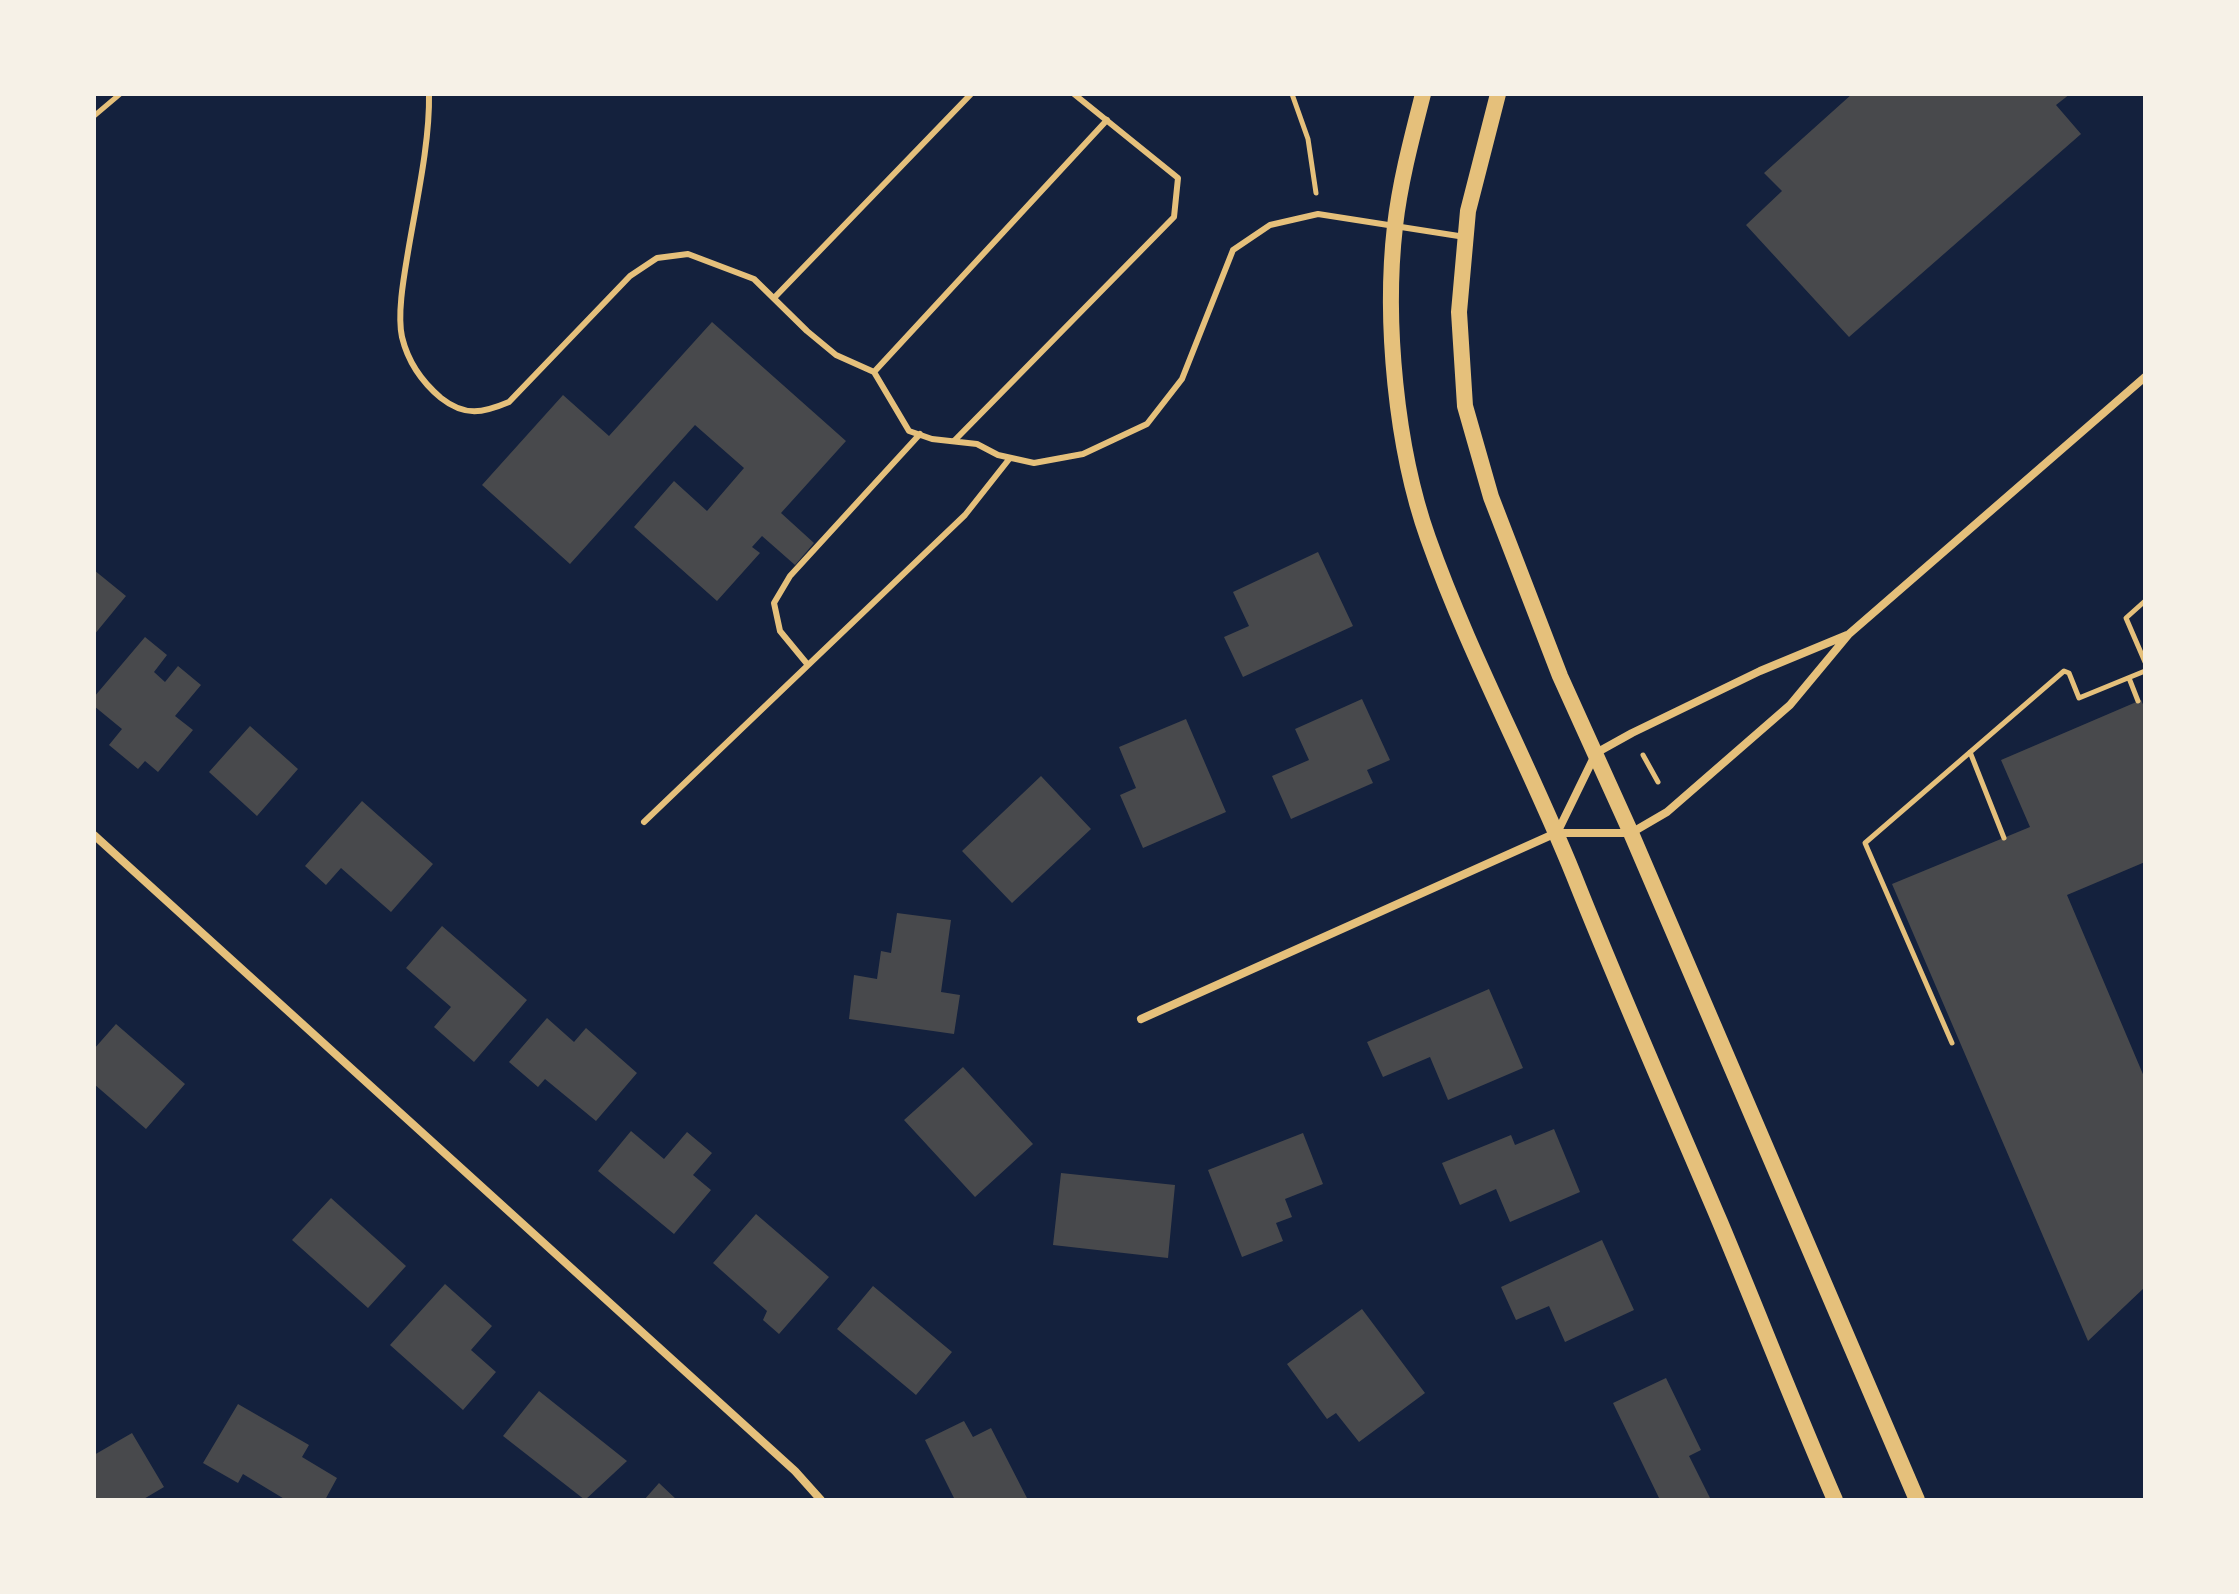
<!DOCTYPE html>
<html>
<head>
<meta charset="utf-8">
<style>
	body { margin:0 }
	#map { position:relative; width:2239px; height:1594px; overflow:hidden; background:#14213d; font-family:"PT Sans",sans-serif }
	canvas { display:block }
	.frame { position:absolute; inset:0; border:96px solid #f6f1e7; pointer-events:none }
</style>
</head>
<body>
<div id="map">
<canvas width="2239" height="1594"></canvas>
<div class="frame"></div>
</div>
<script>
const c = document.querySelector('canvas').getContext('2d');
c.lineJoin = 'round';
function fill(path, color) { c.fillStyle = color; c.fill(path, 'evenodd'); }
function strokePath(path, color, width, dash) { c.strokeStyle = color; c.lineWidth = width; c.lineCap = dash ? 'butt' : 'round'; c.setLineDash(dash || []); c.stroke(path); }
const building = new Path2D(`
	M 1852,94 L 2070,94 L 2056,105 L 2081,134 L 1849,337 L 1746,225 L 1782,191 L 1764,173 Z
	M 712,322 L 846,441 L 781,513 L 814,543 L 795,565 L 762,536 L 752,547 L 760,553 L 717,601 L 634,527 L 674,481 L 707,511 L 744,468 L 695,425 L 570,564 L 482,485 L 563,395 L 609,436 Z
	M 1318,552 L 1353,626 L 1243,677 L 1224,637 L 1249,626 L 1233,592 Z
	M 94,570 L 126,596 L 94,635 Z
	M 145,637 L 167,655 L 154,672 L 165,682 L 178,666 L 201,685 L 175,716 L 193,730 L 158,772 L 145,761 L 138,769 L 109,745 L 122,729 L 94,706 L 94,697 Z
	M 1362,699 L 1390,760 L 1367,770 L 1373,783 L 1291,819 L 1272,776 L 1309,760 L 1295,729 Z
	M 2141,700 L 2145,709 L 2145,862 L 2067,895 L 2145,1079 L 2145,1287 L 2088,1341 L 1892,884 L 2030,827 L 2001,760 Z
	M 1186,719 L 1226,812 L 1143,848 L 1120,795 L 1136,788 L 1119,747 Z
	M 250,726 L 298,769 L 257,816 L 209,772 Z
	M 1041,776 L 1091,829 L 1012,903 L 962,851 Z
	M 362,801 L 433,864 L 391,912 L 341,868 L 326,885 L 305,866 Z
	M 897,913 L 951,920 L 941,992 L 960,995 L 954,1034 L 849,1019 L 854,975 L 877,979 L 881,951 L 891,953 Z
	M 442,926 L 527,1000 L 474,1062 L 434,1027 L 451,1007 L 406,968 Z
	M 1489,989 L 1523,1068 L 1448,1100 L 1430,1057 L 1383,1077 L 1367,1042 Z
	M 547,1018 L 574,1042 L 586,1028 L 637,1073 L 596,1121 L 545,1079 L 538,1087 L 509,1062 Z
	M 116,1024 L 185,1084 L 146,1129 L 94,1084 L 94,1049 Z
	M 963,1067 L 1033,1144 L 975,1197 L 904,1120 Z
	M 1554,1129 L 1580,1192 L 1510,1222 L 1496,1189 L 1460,1205 L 1442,1163 L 1511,1135 L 1515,1145 Z
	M 631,1131 L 664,1159 L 687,1132 L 712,1153 L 693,1175 L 711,1190 L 674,1234 L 598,1171 Z
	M 1303,1133 L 1323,1184 L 1285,1199 L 1292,1217 L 1276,1223 L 1283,1241 L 1242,1257 L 1208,1170 Z
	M 1061,1173 L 1175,1185 L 1168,1258 L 1053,1245 Z
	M 331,1198 L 406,1266 L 368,1308 L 292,1240 Z
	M 756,1214 L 829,1277 L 779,1334 L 763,1320 L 767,1311 L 713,1263 Z
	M 1602,1240 L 1634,1310 L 1565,1342 L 1549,1306 L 1516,1320 L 1501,1287 Z
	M 445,1284 L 492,1326 L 471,1350 L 496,1372 L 463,1410 L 390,1345 Z
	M 873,1286 L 952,1352 L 916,1395 L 837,1329 Z
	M 1362,1309 L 1425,1393 L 1359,1442 L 1336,1413 L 1327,1419 L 1287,1364 Z
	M 1666,1378 L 1701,1450 L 1689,1456 L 1710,1498 L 1706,1500 L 1660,1500 L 1613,1403 Z
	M 539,1391 L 627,1461 L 585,1500 L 503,1436 Z
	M 238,1404 L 309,1445 L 302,1457 L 337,1478 L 325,1500 L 286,1500 L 243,1474 L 238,1483 L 203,1463 Z
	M 964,1421 L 973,1437 L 991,1428 L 1028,1500 L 955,1500 L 925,1440 Z
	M 132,1433 L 164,1487 L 142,1500 L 94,1500 L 94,1455 Z
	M 659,1483 L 677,1500 L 644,1500 Z`);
const path = new Path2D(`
	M 1292,94 L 1308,139 L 1316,193
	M 94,116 L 120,94
	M 2145,601 L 2126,618 L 2145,662
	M 2129,678 L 2138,701
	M 1970,752 L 2004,838
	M 1643,755 L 1658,782
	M 1952,1043 L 1865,843 L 2064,671 L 2069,673 L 2079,698 L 2145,671`);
const service = new Path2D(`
	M 429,94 C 430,142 416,204 408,252 C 404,276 397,314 402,337 C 408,362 422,382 441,398 C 465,417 483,413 509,402 L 630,276 L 657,258 L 688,254 L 754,279 L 807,331 L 836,355 L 874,372 L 909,431 L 932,439 L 977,444 L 998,455 L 1034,463 L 1083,454 L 1147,424 L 1182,379 L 1233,250 L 1270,225 L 1318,214 L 1465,237
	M 774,298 L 971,94
	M 874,372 L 1107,120
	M 954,441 L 1174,217 L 1178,178 L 1074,94
	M 808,665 L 780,631 L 774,603 L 790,576 L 920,434
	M 644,822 L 965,515 L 1010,458`);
const minor = new Path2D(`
	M 1557,833 L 1596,753 L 1632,733 L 1760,671 L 1847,635
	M 94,835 L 795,1471 L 821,1500
	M 1141,1019 L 1556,833 L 1631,833 L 1667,812 L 1790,705 L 1849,634 L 2145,377`);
const secondary = new Path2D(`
	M 1423,94 C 1412,137 1400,182 1395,226 C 1384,321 1396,448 1428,538 C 1469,654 1528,762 1574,876 C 1620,992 1671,1107 1720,1222 C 1759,1315 1795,1408 1835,1500
	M 1498,94 L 1468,211 L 1459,312 L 1465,406 L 1491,497 L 1560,676 L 1631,833 L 1917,1500`);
fill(building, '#48494c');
strokePath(path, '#e5c07b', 5);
strokePath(service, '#e5c07b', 6);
strokePath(minor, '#e5c07b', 8);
strokePath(secondary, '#e5c07b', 16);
</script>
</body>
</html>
